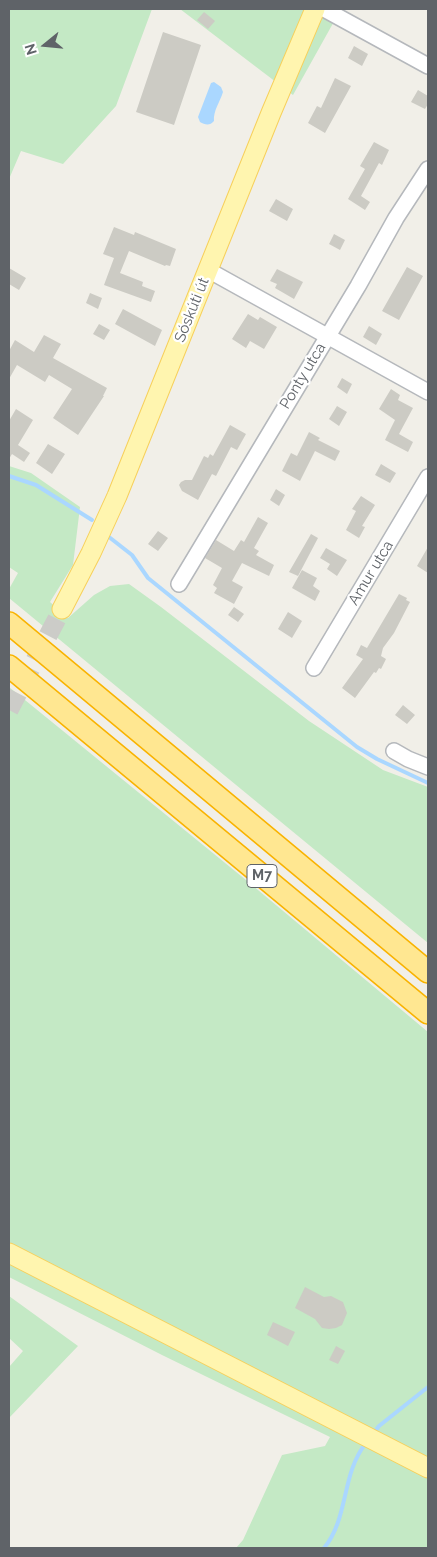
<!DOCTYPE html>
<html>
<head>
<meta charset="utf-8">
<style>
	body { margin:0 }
	#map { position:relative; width:437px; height:1557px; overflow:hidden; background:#f1efe8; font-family:Raleway,sans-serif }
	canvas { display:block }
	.frame { position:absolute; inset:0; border:10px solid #5f6368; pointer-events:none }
	.north { position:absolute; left:20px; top:20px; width:50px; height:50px; -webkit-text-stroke:4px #fff; paint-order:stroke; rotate:253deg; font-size:14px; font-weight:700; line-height:20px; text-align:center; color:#5f6368 }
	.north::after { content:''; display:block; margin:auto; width:18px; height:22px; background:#5f6368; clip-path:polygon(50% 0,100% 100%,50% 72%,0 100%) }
</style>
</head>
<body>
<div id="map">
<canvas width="437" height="1557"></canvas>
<div class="frame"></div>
<div class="north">N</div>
</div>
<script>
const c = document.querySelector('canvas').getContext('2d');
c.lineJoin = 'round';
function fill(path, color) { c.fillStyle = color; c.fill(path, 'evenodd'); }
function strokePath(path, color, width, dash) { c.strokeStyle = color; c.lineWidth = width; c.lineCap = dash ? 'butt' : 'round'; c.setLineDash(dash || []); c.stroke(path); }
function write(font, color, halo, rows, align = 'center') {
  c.font = font + ' Raleway,sans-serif'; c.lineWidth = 4.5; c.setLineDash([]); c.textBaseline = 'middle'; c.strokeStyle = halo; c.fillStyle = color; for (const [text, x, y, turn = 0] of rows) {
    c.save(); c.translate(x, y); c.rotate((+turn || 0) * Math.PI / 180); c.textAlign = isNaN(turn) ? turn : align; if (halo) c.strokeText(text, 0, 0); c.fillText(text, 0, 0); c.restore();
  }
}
const green = new Path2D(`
	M 9,9 L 152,9 L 116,106 L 63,164 L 21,151 L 9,179 Z
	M 180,9 L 341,9 L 293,95 Z
	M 9,466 L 31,473 L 80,507 L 73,565 L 50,602 L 68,618 L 94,595 L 110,586 L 129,584 L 161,607 L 309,721 L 383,770 L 428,787 L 428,943 L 9,598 L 9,589 L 18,573 L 9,567 Z
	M 9,687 L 246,880 L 428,1032 L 428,1548 L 236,1548 L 243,1540 L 282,1455 L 325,1446 L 330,1437 L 162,1355 L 9,1277 Z
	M 9,1296 L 78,1346 L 9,1418 L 9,1367 L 23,1351 L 9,1338 Z`);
const water = new Path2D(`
	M 214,82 L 221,87 L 223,92 C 220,102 213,111 214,121 C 210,126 205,125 200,122 L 198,117 L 211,83 Z`);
const stream = new Path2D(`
	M 9,476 L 36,485 L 92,520
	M 109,537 L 132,555 L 148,578 L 357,747 L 377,759 L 428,783
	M 373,1434 L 379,1426 L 428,1387
	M 324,1548 C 349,1518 341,1474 366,1443`);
const building = new Path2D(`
	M 204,12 L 215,21 L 208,29 L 197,20 Z
	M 163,32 L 201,45 L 174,125 L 136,112 Z
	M 354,46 L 368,54 L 362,66 L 348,58 Z
	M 335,78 L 351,86 L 325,133 L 308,123 L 317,106 L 321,108 Z
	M 418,90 L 428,96 L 428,104 L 425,109 L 411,102 Z
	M 374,142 L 389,150 L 382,165 L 379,163 L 361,196 L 370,202 L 365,210 L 348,199 L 365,169 L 360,166 Z
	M 276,199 L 293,209 L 287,221 L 269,211 Z
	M 114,227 L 134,235 L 135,232 L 176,249 L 170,266 L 166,265 L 165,266 L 129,251 L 120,273 L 143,282 L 142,286 L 155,291 L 151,302 L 104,285 L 114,258 L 103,254 Z
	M 334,234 L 345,240 L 340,250 L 329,244 Z
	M 407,267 L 423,276 L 399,320 L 382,311 Z
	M 9,268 L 26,278 L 19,290 L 9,284 Z
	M 277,269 L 303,282 L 294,299 L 275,288 L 277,284 L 270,281 Z
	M 90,293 L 102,298 L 98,309 L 86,303 Z
	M 123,309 L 162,330 L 155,346 L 115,324 Z
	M 248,314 L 258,320 L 260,317 L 277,327 L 264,349 L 250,341 L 246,348 L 232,339 Z
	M 99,324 L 110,330 L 104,340 L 93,334 Z
	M 369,326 L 382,334 L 376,345 L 363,337 Z
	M 44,335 L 61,344 L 53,358 L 107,388 L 103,396 L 104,396 L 78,435 L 53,418 L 72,389 L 49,375 L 45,382 L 17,365 L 9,379 L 9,351 L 15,340 L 34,352 Z
	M 342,378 L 352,384 L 347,394 L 337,387 Z
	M 391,389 L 400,395 L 398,400 L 413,408 L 399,434 L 413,442 L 408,452 L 385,440 L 395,420 L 379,409 Z
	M 337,406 L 347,412 L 339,426 L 329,419 Z
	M 16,409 L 33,420 L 18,445 L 30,453 L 24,462 L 12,454 L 9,459 L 9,421 Z
	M 230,425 L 246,434 L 237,450 L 231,447 L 216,476 L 212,474 L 198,500 L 182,491 L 179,485 L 181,482 L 185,480 L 192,480 L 204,456 L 208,458 L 210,454 L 213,456 Z
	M 309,432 L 320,438 L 318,440 L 340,451 L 335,461 L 315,451 L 300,481 L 282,471 L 291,453 L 297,456 Z
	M 48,444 L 65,454 L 52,474 L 36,463 Z
	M 381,464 L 396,473 L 390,483 L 375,475 Z
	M 276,489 L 285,495 L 279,506 L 270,500 Z
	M 361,496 L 375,505 L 362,526 L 365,527 L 359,538 L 346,530 L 356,511 L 352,509 Z
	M 258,517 L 268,523 L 254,548 L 259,551 L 256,555 L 274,565 L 269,576 L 242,563 L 232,581 L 243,587 L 234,604 L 214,593 L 217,588 L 213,585 L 222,568 L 205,558 L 216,540 L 234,551 L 241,540 L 244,542 Z
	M 158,531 L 168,538 L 158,551 L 148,544 Z
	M 311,534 L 318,538 L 298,576 L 289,572 Z
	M 428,547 L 428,573 L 417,566 Z
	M 326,548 L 347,560 L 337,576 L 327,569 L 330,564 L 320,558 Z
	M 302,570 L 317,578 L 313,586 L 320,591 L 315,601 L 292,588 Z
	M 399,594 L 407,598 L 406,600 L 410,602 L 394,633 L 383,648 L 381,656 L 386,659 L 381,669 L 379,668 L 376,673 L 374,672 L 355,698 L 342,688 L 363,659 L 356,655 L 361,645 L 367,648 Z
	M 234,607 L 244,614 L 238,622 L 228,615 Z
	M 288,612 L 302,621 L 292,638 L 278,629 Z
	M 403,705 L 415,715 L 407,724 L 395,715 Z
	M 305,1287 L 324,1297 L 331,1296 L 343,1302 L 347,1313 L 342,1325 L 336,1328 L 329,1329 L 322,1328 L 315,1319 L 295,1308 Z
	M 273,1322 L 295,1332 L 288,1346 L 267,1335 Z
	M 336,1346 L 345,1351 L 338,1364 L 329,1360 Z`);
const majorTunnel = new Path2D(`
	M 9,710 L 62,609`);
const minor = new Path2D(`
	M 324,9 L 428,66
	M 208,270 L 428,392
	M 179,584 L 358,286 L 396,218 L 428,169
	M 314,668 L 428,477
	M 394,751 L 408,759 L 428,767`);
const major = new Path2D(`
	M 62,609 L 91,553 L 117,496 L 271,113 L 315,9
	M 9,1253 L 428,1468`);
const highway = new Path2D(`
	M 9,623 L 428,972
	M 9,666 L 428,1013`);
const shields = [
	[262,876,30]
];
const shieldNames = [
	["M7",262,876]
];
const streetNames = [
	["Sóskúti út",192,310,-68],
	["Ponty utca",303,376,-59],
	["Amur utca",371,573,-59]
];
fill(green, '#c4e9c5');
fill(water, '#aad7ff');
strokePath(stream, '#aad7ff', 4);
fill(building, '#cccbc4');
strokePath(majorTunnel, '#ccccc8', 19, [19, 9]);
strokePath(minor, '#b5b8bc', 18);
strokePath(major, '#f7d05b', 21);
strokePath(highway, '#f9b300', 24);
strokePath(minor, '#fff', 15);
strokePath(major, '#fff5af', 19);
strokePath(highway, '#ffe791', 21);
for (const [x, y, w] of shields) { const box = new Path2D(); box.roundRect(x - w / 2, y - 11.5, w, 23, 4); c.fillStyle = '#fff'; c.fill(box); strokePath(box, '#5f6368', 1); }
write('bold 14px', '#5f6368', null, shieldNames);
write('15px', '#5f6368', '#fff', streetNames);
</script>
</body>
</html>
